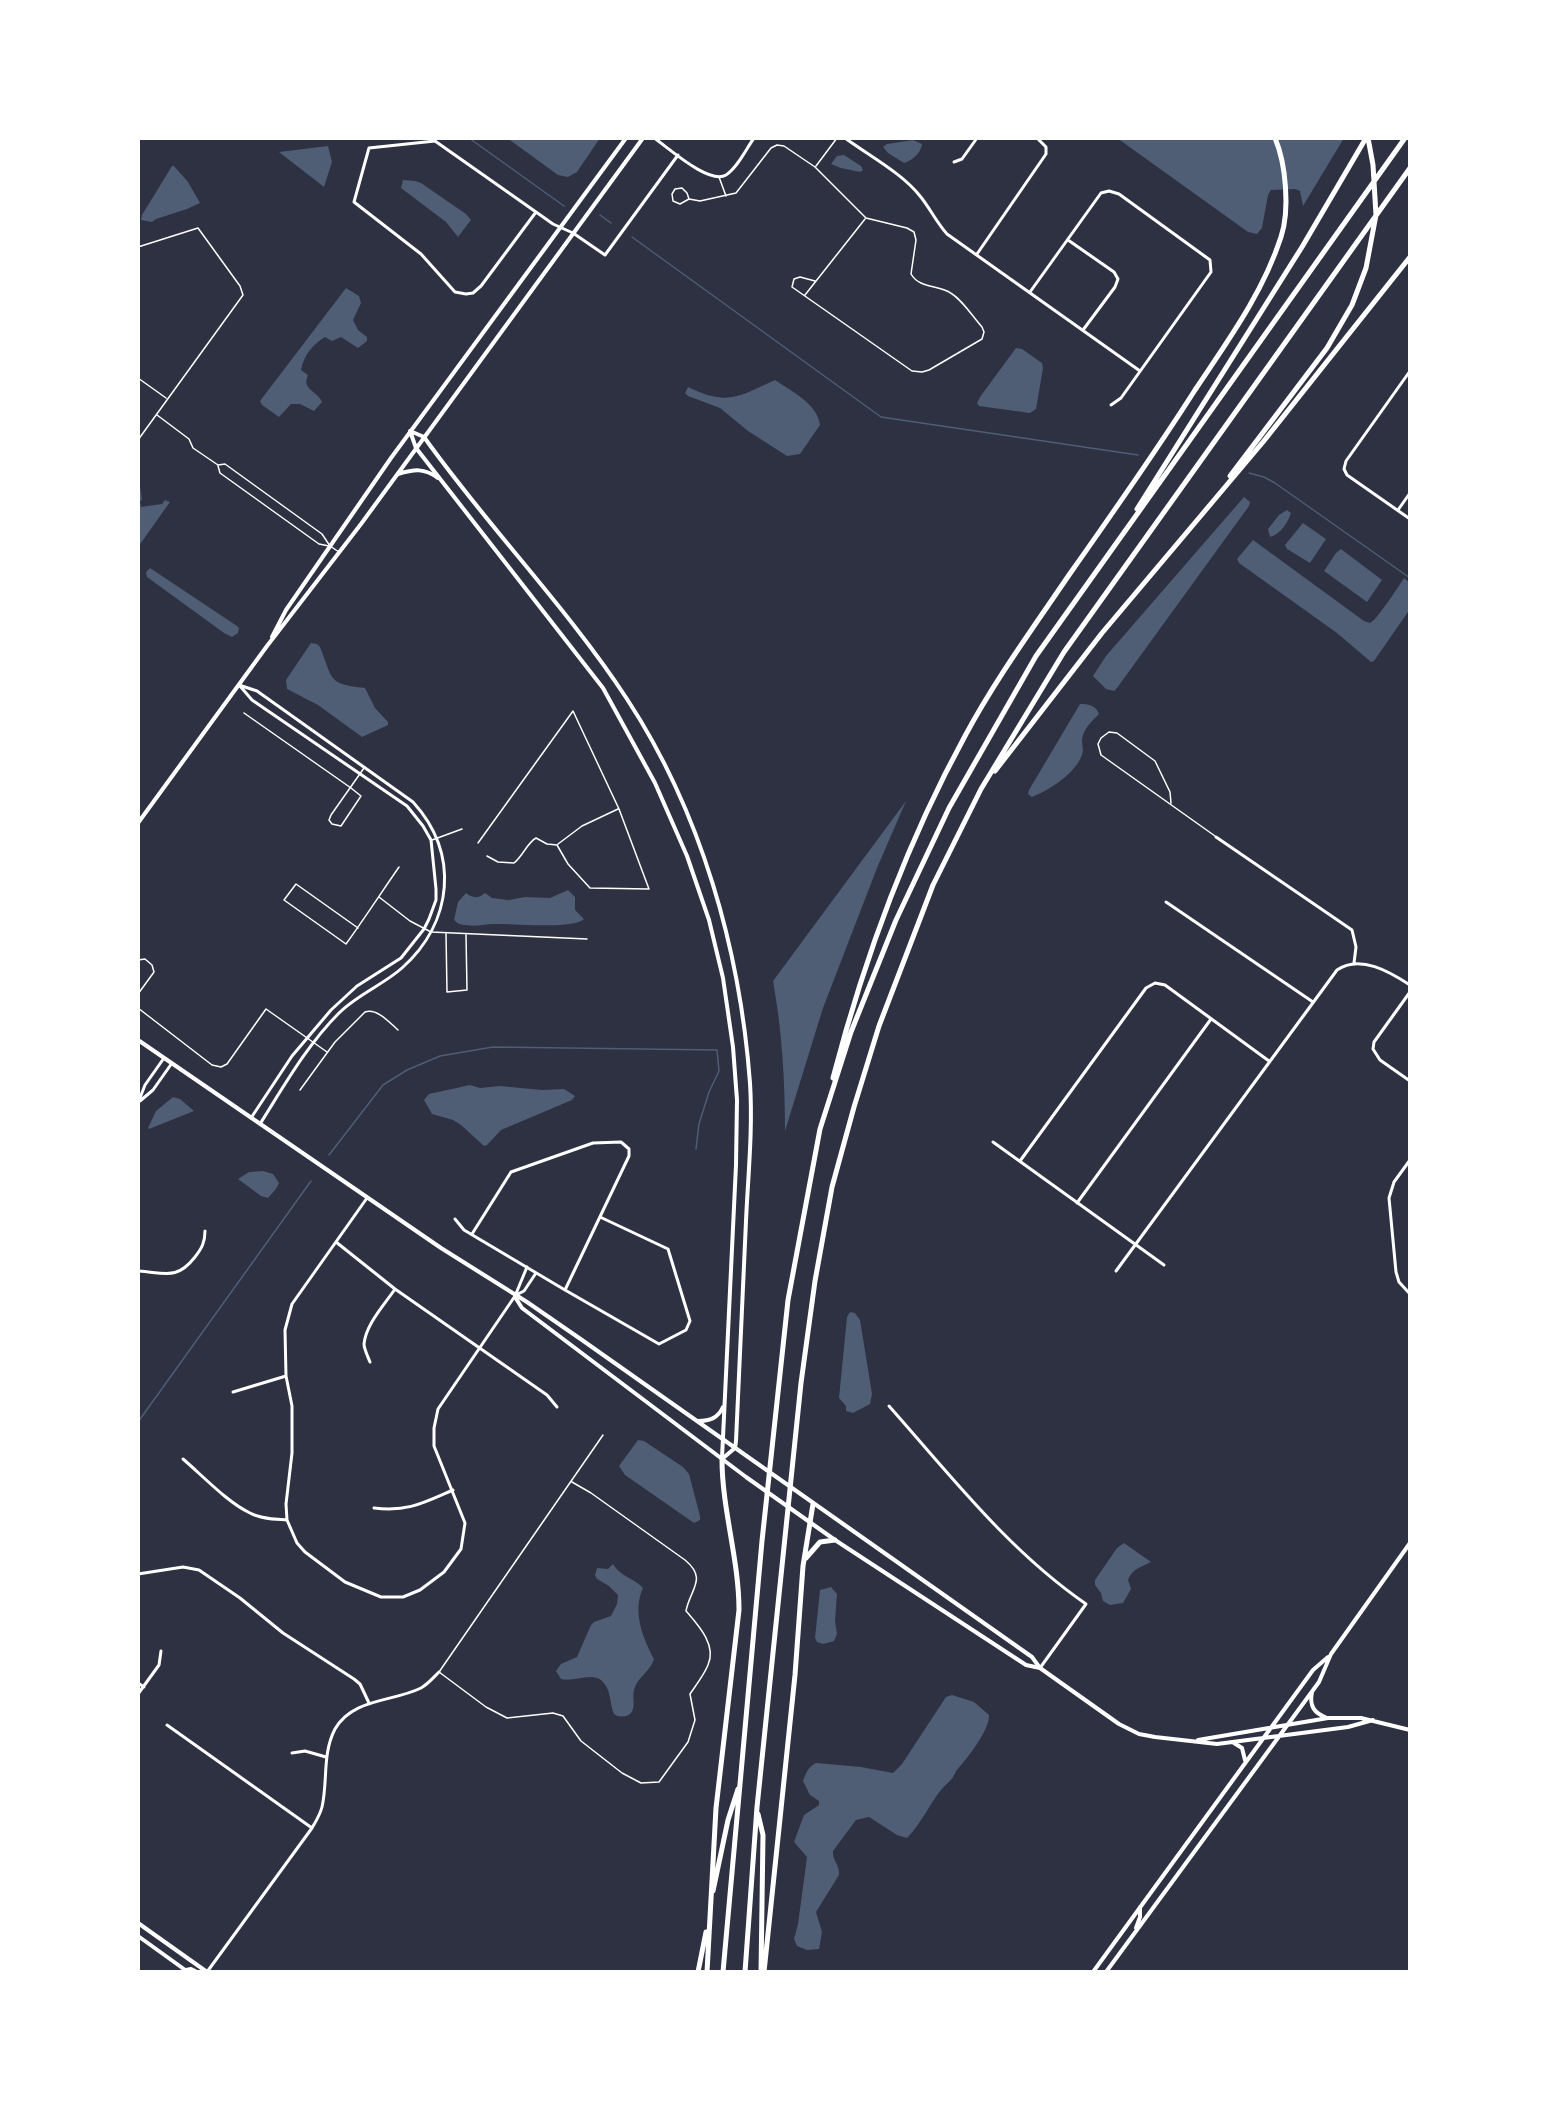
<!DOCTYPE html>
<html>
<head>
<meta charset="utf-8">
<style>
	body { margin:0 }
	#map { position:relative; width:1548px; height:2110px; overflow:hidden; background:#2d3142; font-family:Montserrat,sans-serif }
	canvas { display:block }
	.frame { position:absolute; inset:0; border:140px solid #fff; pointer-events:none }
</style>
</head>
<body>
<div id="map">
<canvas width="1548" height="2110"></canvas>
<div class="frame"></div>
</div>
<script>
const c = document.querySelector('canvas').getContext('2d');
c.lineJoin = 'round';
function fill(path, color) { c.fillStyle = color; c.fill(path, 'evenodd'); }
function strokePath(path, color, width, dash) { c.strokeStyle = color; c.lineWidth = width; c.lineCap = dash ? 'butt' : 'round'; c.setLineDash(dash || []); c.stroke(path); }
const water = new Path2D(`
	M 507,138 L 600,138 L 577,172 L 568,177 L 558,175 Z
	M 1117,138 L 1344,138 L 1303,206 L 1300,191 L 1295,189 L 1271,190 L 1268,195 L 1262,228 L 1257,234 L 1248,232 Z
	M 913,140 L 922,144 C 921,153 913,160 904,163 L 888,153 L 883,147 L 887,144 Z
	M 328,146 L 332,162 L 324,187 L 279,152 Z
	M 844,155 L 861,166 L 863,170 L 860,172 L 841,168 L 831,164 L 837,156 Z
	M 172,166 L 174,166 L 188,182 L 200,203 L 187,209 L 156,219 L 152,222 L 141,220 L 142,215 Z
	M 403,180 L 415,181 L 421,183 L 466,214 L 471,220 L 458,237 L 446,222 L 401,188 Z
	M 346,288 L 359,296 L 361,303 L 353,320 L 358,330 L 367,337 L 367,341 L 358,348 L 341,337 L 332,341 L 325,337 C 312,345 304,355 301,370 L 308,375 C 301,390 318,391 322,402 L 314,411 L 300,404 L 291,404 L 279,417 L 262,405 L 260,401 Z
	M 1016,348 L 1022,349 L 1042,363 L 1043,368 L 1036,409 L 1030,413 L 979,406 L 977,403 L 980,397 Z
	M 775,380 C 791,391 818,404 820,425 L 800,454 L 787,456 L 748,431 L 720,408 L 688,396 L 685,393 L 688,387 C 727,406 738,397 775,380 Z
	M 138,484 L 140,486 L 142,500 L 140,501 L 141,507 L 162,504 L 165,500 L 170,502 L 138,547 Z
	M 1244,497 L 1250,502 L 1249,506 L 1117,688 L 1114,691 L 1106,689 L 1093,676 L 1106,656 Z
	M 1287,510 L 1291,513 C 1288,522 1281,534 1270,537 L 1268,529 L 1279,515 Z
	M 1303,523 L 1326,539 L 1310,563 L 1287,549 L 1285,545 Z
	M 1253,540 L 1364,621 L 1370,623 C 1377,620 1398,587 1404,578 L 1410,583 L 1410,609 L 1374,661 L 1371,662 L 1337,633 L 1239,563 L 1237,559 Z
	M 1341,549 L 1382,580 L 1367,602 L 1324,571 L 1336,553 Z
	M 150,568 L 237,626 L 239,628 L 238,633 L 232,637 L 224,633 L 147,577 L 146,572 Z
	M 311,643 L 317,644 L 320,647 C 333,679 327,684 365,688 L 375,708 L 388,722 L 388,725 L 362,737 L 318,705 L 287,689 L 286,680 Z
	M 1080,704 C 1088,704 1096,705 1099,714 C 1092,721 1082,730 1082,741 C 1082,746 1084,750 1082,755 C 1075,774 1049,790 1032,797 L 1028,794 L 1029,790 Z
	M 906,801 L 877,868 L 823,1008 L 785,1131 C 785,1080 782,1031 773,981 Z
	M 568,890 L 575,897 L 575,910 L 584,919 C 573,930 513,923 495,924 C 485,924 476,927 466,925 C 461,925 458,924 454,920 L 458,902 L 466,893 C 472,898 478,899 485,893 L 492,898 L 509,900 L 525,897 L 550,898 Z
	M 470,1085 L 480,1088 L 500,1086 L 542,1090 L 564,1089 L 575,1096 L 572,1100 L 501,1130 L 487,1145 L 484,1146 L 461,1125 L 453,1120 L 432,1114 L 424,1100 L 429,1094 Z
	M 173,1097 L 180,1099 L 194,1111 L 149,1129 L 148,1128 L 156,1111 Z
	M 263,1171 L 273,1174 L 279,1183 L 276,1189 L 268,1198 L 261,1196 L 238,1179 L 249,1172 Z
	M 850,1312 L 855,1313 L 860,1320 L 872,1394 L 870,1404 L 853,1413 L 846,1411 L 846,1406 L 839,1398 L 847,1317 Z
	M 638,1440 L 644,1441 L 683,1467 L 689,1474 L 700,1516 L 700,1520 L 694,1523 L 625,1475 L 619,1466 Z
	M 1124,1543 L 1151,1562 C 1141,1567 1132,1569 1128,1580 L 1131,1589 L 1123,1603 L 1110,1605 L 1103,1601 L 1101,1593 L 1095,1585 L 1095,1580 L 1117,1548 Z
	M 613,1564 C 622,1578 634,1578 643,1588 C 632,1612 643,1638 654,1659 C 651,1671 637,1677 634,1690 C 632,1698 636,1707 631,1713 C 627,1717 623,1717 617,1716 L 614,1714 C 610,1705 611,1694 606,1686 C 596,1668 576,1683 561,1679 L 556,1671 L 561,1664 L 577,1657 L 591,1625 L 594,1622 L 611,1616 L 617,1604 L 618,1595 L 609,1586 L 597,1579 L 595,1575 L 597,1568 L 608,1569 Z
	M 831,1587 L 837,1594 L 835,1621 L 837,1634 L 834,1641 L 823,1644 L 817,1642 L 815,1638 L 820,1590 Z
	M 952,1695 L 974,1702 L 989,1715 C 990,1730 966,1760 956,1771 C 953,1780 947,1783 941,1790 C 929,1805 921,1824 907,1838 L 897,1835 L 869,1817 L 856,1820 L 833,1851 C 832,1860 840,1865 839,1875 L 816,1912 L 822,1932 L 819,1949 L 807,1950 L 797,1946 L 794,1939 L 798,1924 L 807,1857 L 794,1842 L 804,1815 L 819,1805 L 819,1801 L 810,1795 L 803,1781 C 806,1773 808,1767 816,1763 L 861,1767 L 893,1773 L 902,1764 L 946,1697 Z`);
const stream = new Path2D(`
	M 469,138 L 564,206
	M 600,215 L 611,223
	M 632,237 L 881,417 L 1138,455
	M 1249,473 L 1264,477 L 1275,483 L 1410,578
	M 329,1155 L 383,1085 L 407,1070 L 440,1056 L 493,1047 L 717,1050 L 719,1071 L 709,1092 L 699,1124 L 696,1149
	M 138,1422 L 311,1181`);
const service = new Path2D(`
	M 816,166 L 837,138
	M 719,177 L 726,196
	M 689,199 L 680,204 L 673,201 L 672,194 L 675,189 L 682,188 L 687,193 L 689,199 L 700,201 L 736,193 L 771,148 L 777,145 L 784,146 L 815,167 L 866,218 L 907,228 L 914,232 L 916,240 L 911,274 C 919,288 937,285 949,292 C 962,299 972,316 982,327 L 984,332 L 982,339 L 929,370 L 922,372 L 912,371 L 792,287 L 794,279 L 800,277 L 815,281
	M 138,247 L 198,228 L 240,286 L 243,295 L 138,440
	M 805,295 L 865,219
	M 138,378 L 166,398
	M 157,415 L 189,439 L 193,448 L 218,465 L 225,464 L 322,534 L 330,546 L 339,552
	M 218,466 L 220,473 L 319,544 L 329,546
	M 244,713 L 351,788 L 361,796 L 341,826 L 332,824 L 329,820 L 331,815 L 364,768
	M 1171,803 L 1170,792 L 1155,761 L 1117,733 L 1109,732 L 1101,738 L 1098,744 L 1101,755 L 1215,836
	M 432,840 L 462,829
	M 478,843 L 573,711 L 619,809 L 649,889 L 590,888 L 568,864 L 557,845 L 547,844 L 536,838 C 527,843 523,856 514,863 L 498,862 L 487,856
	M 558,844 L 582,826 L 618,809
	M 379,897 L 410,921 L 431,932 L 587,939
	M 358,928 L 296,884 L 284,900 L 346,944 C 364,919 381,893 399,867
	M 446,934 L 447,992 L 467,990 L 466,935
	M 138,960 L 145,959 L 152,965 L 154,972 L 138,994
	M 138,1008 L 212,1065 L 221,1067 L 227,1064 L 266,1009 L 327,1052
	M 300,1090 L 335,1042 L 365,1012 C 377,1008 389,1022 398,1030
	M 572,1482 L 591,1493 L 685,1560 C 708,1579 690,1589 686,1611 C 698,1625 717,1645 708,1665 C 704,1675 696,1685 690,1694 L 695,1720 L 688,1742 L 659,1782 L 641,1783 L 622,1773 L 581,1741 L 563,1716 L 553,1713 L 507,1718 L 486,1707 L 439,1672 L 603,1435`);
const minor = new Path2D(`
	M 654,138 C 669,148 709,185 726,175 C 738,167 746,149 754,138
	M 845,138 C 868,155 902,173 920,196 C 930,208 936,222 947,234 L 1140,371
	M 954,162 L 962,159 L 977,138
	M 536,212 L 481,286 L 473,293 L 466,294 L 455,292 L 421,254 L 354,202 L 369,148 L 435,141 L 536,212 L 553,224 L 573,233 L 605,255 L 678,155
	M 1068,240 L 1114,272 L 1118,279 L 1115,287 L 1083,330
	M 977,254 L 1046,154 L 1046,147 L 1037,138
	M 1030,292 L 1101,193 L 1109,191 L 1119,194 L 1210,260 L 1211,272 L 1121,398 L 1111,405
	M 1410,371 L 1346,461 L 1344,469 L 1347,475 L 1410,519
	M 1398,510 L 1410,493
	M 239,685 L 257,691 L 413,802 C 460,854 453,922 402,968 C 383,985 358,994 339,1013 C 307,1045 284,1086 260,1124
	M 240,686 L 252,700 L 407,806 L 423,826 L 431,840 L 436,889 L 436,900 L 429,919 L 424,929 L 401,958 L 357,986 L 331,1010 L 292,1056 L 251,1118
	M 1216,837 L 1352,930 L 1356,947 L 1354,963
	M 1166,902 L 1313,1002
	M 1410,992 L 1374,1042 L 1373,1049 L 1380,1060 L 1410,1081
	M 140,1101 L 153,1090 L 172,1063
	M 138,1103 L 145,1085 L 164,1058
	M 993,1142 L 1164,1265
	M 1410,1160 L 1394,1182 L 1389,1198 L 1396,1272 L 1399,1282 L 1410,1294
	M 1020,1161 L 1146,988 L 1155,983 L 1165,985 L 1269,1061
	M 367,1198 L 292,1304 L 285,1330 L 286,1376 L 292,1406 L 292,1453 L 286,1504 L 287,1520 L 297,1543 L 305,1552 L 345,1582 L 381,1597 L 403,1597 L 420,1590 L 444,1572 L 461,1549 L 465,1523 L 434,1446 L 434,1428 L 438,1409 L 515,1296 L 527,1267
	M 1077,1203 L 1211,1019
	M 455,1219 L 464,1230 L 565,1290
	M 472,1234 L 511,1172 L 593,1143 L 621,1142 L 629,1149 L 629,1156 L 565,1290 L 659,1344 L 686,1330 L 690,1321 L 668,1249 L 600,1217
	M 336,1242 L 395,1289 L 547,1395 L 557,1407
	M 139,1271 C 166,1273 177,1280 195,1257 C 202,1248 205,1242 205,1231
	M 1116,1271 L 1337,970 C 1360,954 1390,972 1410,985
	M 516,1295 L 524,1291 L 536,1273
	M 370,1362 C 368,1357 364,1349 364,1344 C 366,1324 385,1304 395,1289
	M 233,1392 L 286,1376
	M 889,1406 C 951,1476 1009,1551 1086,1604 L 1040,1668
	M 183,1459 C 203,1476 227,1502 250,1513 C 261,1519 275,1519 287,1520
	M 374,1508 C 408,1512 423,1503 453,1490
	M 138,1574 L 183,1567 L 199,1570 L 240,1598 L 283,1633 L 354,1679 L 360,1684 L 369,1703
	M 138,1683 L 144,1687
	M 138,1694 L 159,1665 L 161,1651
	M 167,1725 L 312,1828
	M 292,1753 L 305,1751 L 326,1757
	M 207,1972 L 312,1828 C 316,1821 320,1815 322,1807 C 328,1781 322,1754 335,1729 C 353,1698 393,1702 421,1688 C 428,1684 433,1678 439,1672`);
const tertiary = new Path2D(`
	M 410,431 L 424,437 C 488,527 566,606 627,699 C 701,812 740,949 750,1083 C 753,1129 748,1176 746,1221 C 743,1294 739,1368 736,1441 L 735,1448 L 722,1459
	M 410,431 L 416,448 L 603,688 L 655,783 L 687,856 L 709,920 L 723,978 L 733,1047 L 737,1100 L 736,1165 L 722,1458
	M 398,474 C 415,469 424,468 438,478
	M 272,637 L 286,610 L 391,458 L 626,138
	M 138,823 L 267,646 L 361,524 L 643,138
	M 138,1040 L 441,1248 L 527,1302 L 582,1340 L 1032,1657 L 1040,1668 L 1119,1724 L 1139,1734 L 1155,1737 L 1217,1744 L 1348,1727 L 1373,1720
	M 515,1297 L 522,1308 L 746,1477 L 835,1540 L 1026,1665 L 1040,1668
	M 698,1421 C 710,1421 718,1418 723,1407
	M 1312,1692 C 1309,1706 1314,1713 1327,1718
	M 1198,1740 L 1328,1718 L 1361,1718 L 1410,1730
	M 1234,1743 L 1242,1748 L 1245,1760
	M 1136,1928 L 1140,1917 L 1140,1907
	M 1093,1972 L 1313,1670 L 1328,1657
	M 1106,1972 L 1319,1682 L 1331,1654 L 1410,1543`);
const secondary = new Path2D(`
	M 138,1923 L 207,1972
	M 138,1936 L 188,1972
	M 186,1970 L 191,1969 L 197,1972`);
const motorway = new Path2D(`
	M 1230,476 L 1327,348 L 1352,305 L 1366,268 L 1376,215 L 1373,165 L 1368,138
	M 1137,509 L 1302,247 L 1366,138
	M 995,771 L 1102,633 L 1263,442 L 1410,257
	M 833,1078 C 864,959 906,844 965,736 C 995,680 1033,628 1069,575 C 1112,514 1155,453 1195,390 C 1227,342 1263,293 1281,237 C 1290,210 1286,164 1275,138
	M 806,1558 L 820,1542 L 835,1540
	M 758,1814 L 763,1835 L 761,1972
	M 713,1891 L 728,1820 L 738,1789
	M 698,1972 L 706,1932
	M 707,1972 L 716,1808 L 739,1610 C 739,1559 722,1510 722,1459
	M 723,1972 L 762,1541 L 788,1300 L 820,1129 L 851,1032 L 896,920 L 949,808 L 1036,656 L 1405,138
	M 745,1972 L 757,1807 L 801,1383 L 815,1281 L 832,1187 L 854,1107 L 879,1026 L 933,885 L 981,789 L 1064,652 L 1410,168
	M 764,1972 L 795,1675 L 803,1566 L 813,1504`);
fill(water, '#4f5d75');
strokePath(stream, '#4f5d75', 1.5);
strokePath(service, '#fff', 1.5);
strokePath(minor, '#fff', 3);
strokePath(tertiary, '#fff', 4);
strokePath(secondary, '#fff', 4);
strokePath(motorway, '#fff', 5);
</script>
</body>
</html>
